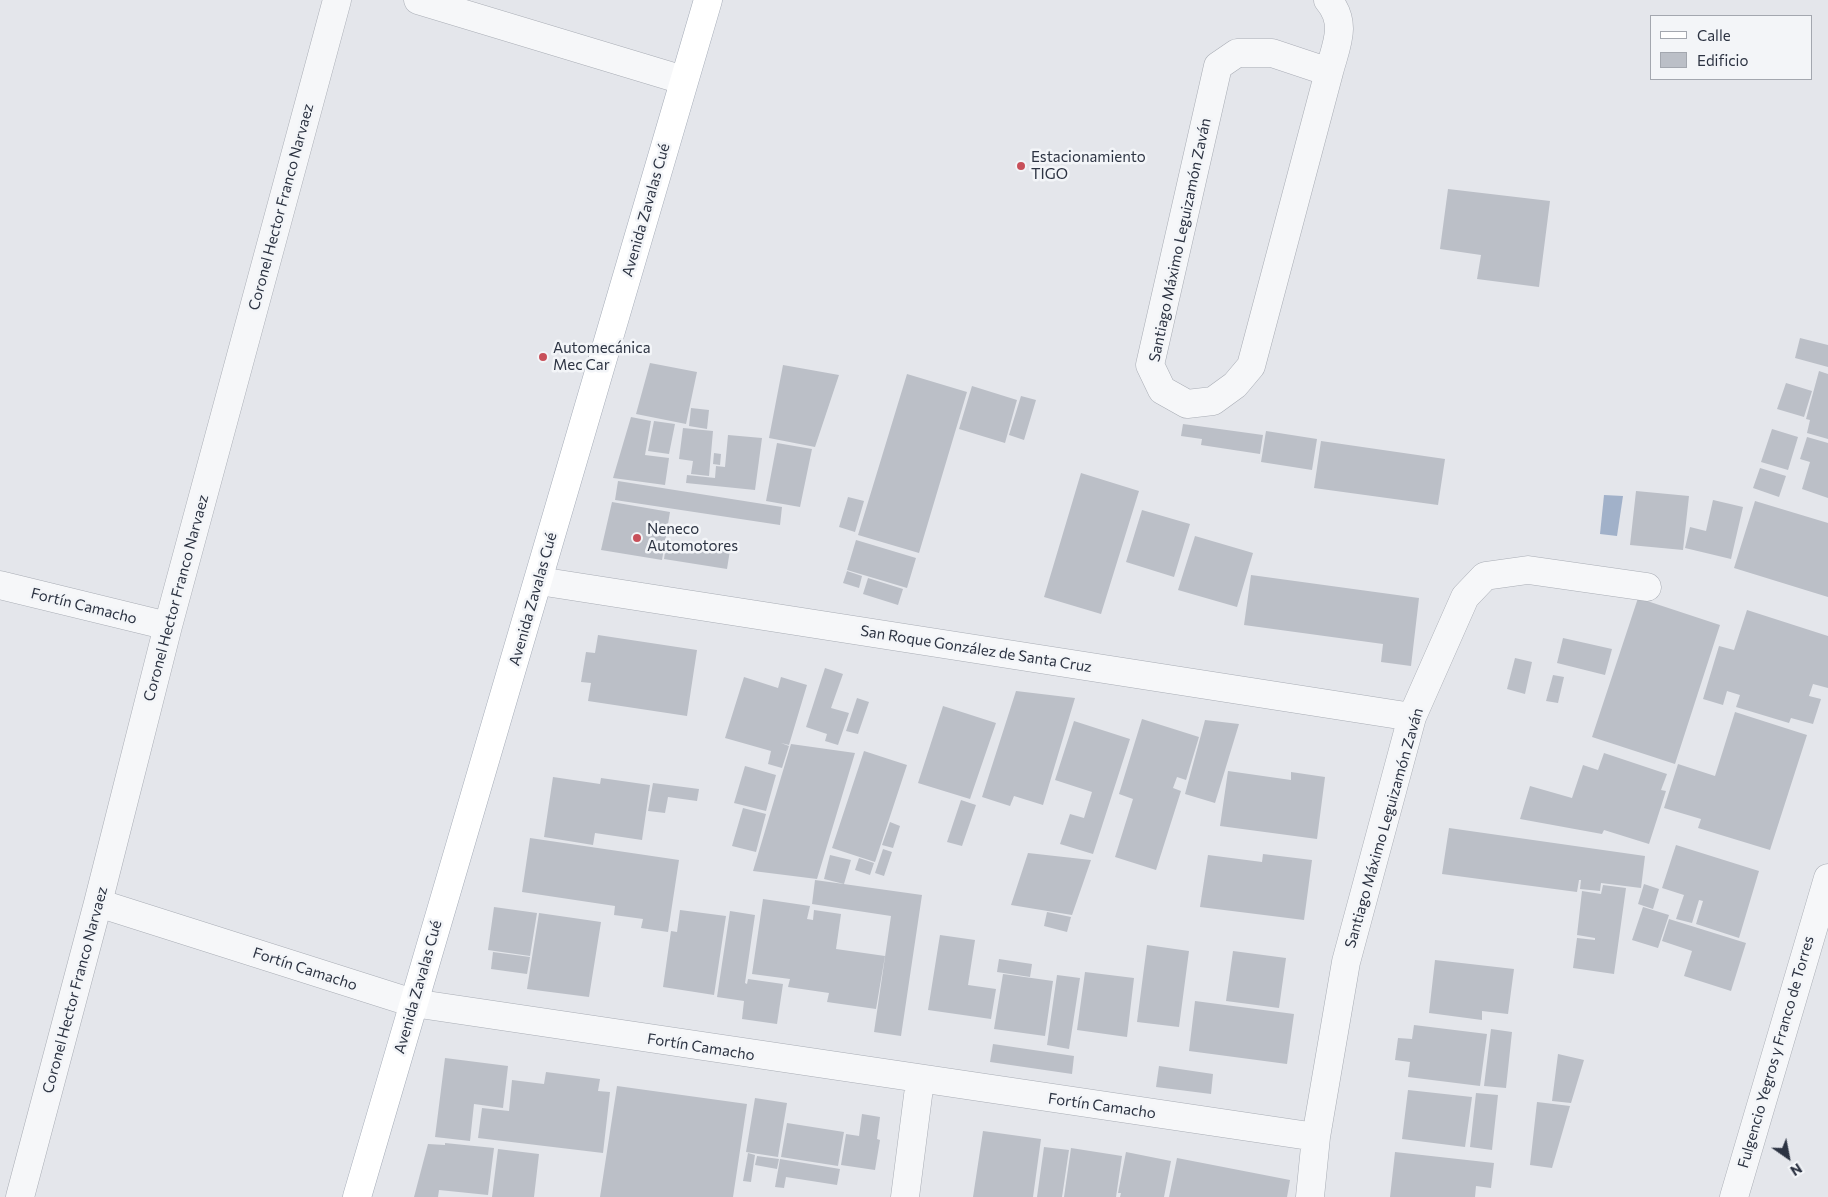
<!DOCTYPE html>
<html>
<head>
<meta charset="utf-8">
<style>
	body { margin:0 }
	#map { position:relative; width:1828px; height:1197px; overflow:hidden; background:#e4e6eb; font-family:Commissioner,sans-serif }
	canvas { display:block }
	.legend { position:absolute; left:1650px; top:15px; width:162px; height:65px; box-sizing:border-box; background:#f3f5f8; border:1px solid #a3a7af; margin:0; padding:6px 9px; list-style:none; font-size:15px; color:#2c3342 }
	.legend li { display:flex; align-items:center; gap:10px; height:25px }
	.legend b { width:25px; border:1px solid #a3a7af }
	.north { position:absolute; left:1763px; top:1132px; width:50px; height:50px; -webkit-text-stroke:4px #f3f5f8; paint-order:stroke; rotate:147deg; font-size:14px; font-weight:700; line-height:20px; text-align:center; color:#2c3342 }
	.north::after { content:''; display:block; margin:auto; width:18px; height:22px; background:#2c3342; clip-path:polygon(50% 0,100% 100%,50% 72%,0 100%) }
</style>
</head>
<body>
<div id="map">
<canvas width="1828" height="1197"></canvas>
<ul class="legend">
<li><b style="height:6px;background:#fff"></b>Calle</li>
<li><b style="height:14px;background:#bbbfc7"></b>Edificio</li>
</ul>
<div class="north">N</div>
</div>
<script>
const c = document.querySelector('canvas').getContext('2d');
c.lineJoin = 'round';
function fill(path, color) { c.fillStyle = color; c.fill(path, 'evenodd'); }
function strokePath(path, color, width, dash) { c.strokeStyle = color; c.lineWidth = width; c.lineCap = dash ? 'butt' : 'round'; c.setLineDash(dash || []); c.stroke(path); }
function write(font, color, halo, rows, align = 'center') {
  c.font = font + ' Commissioner,sans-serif'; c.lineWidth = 5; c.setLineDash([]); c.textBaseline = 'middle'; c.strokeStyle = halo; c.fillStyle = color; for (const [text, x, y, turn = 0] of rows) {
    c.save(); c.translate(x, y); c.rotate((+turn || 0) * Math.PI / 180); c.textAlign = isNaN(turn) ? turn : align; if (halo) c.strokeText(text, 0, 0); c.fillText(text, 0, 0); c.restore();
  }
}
const water = new Path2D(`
	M 1604,495 L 1623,496 L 1617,536 L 1600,534 Z`);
const building = new Path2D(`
	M 1448,189 L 1550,201 L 1539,287 L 1477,279 L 1481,255 L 1440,249 Z
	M 1800,338 L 1828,345 L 1828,367 L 1795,358 Z
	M 650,363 L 697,372 L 686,424 L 636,414 Z
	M 783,365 L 839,375 L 815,447 L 769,438 Z
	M 1819,371 L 1828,374 L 1828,439 L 1807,433 L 1810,420 L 1806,419 Z
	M 907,374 L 967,392 L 919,553 L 858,535 Z
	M 1786,383 L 1812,391 L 1804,417 L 1777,409 Z
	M 972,386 L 1017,400 L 1005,443 L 959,429 Z
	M 1021,396 L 1036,400 L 1024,440 L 1009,435 Z
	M 691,408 L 709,410 L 707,429 L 689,426 Z
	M 631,417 L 651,421 L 645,455 L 669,458 L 665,485 L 613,478 Z
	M 654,421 L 675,424 L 669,454 L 648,451 Z
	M 1183,424 L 1263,435 L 1260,454 L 1201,445 L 1202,439 L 1181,436 Z
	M 683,428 L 713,431 L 709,476 L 691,474 L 693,461 L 679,459 Z
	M 1772,429 L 1798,437 L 1788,470 L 1761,462 Z
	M 1266,431 L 1317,439 L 1312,470 L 1261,462 Z
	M 728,435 L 762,438 L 755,490 L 686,483 L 687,475 L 715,478 L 716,466 L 725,467 Z
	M 1807,437 L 1828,443 L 1828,498 L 1802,489 L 1810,462 L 1800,459 Z
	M 1321,441 L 1445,459 L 1438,505 L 1314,488 Z
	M 777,443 L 812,449 L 800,507 L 766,501 Z
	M 714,453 L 721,454 L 720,465 L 713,464 Z
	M 1760,468 L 1786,476 L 1779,497 L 1753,488 Z
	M 1081,473 L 1139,491 L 1101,614 L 1044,597 Z
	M 618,481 L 782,507 L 780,525 L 615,500 Z
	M 1636,491 L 1689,496 L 1683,550 L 1630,545 Z
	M 848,497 L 864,501 L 855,532 L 839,527 Z
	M 1713,500 L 1743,507 L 1731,559 L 1685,548 L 1690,527 L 1706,531 Z
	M 1755,501 L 1828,523 L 1828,597 L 1734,568 Z
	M 612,502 L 670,512 L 662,560 L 601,550 Z
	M 1142,510 L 1190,524 L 1174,577 L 1126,562 Z
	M 1195,536 L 1253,553 L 1237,607 L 1178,590 Z
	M 667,540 L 730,550 L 727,569 L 664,559 Z
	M 856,540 L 916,558 L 907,588 L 847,570 Z
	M 847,571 L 862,576 L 859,588 L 843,583 Z
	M 1251,575 L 1419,598 L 1411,666 L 1381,662 L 1383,644 L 1244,625 Z
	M 868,578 L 903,589 L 898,605 L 863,594 Z
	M 1638,598 L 1720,625 L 1675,764 L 1592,737 Z
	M 1747,610 L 1828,636 L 1828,688 L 1813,684 L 1809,696 L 1821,699 L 1813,724 L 1791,718 L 1789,723 L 1736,707 L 1740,695 L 1727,691 L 1723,705 L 1703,699 L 1719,646 L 1734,650 Z
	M 598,635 L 697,650 L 687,716 L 588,701 L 591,683 L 581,682 L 586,652 L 595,653 Z
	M 1563,638 L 1612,649 L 1605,675 L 1557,663 Z
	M 1515,658 L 1532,662 L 1525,694 L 1507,689 Z
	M 825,668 L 843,674 L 831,708 L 849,713 L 838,745 L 825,741 L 827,734 L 806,727 Z
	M 1553,675 L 1564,677 L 1558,703 L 1546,701 Z
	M 744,677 L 778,688 L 781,677 L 807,685 L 789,745 L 781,743 L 789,746 L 782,768 L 768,764 L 771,751 L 725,738 Z
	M 1016,691 L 1075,698 L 1043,805 L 1014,796 L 1010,806 L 982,797 Z
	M 857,698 L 869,702 L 858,734 L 846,731 Z
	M 943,706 L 996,723 L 970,799 L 918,783 Z
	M 1735,712 L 1807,735 L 1770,850 L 1698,828 L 1701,819 L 1664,808 L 1678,764 L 1715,776 Z
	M 1142,719 L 1199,737 L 1186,780 L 1177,777 L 1173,788 L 1181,791 L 1156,870 L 1115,857 L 1133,799 L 1119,794 Z
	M 1205,720 L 1239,724 L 1215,803 L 1185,794 Z
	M 1074,721 L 1130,739 L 1093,854 L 1060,844 L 1070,814 L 1084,818 L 1092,792 L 1055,780 Z
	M 791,744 L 855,753 L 817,879 L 753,871 Z
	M 864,751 L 907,765 L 875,862 L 832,848 Z
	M 1604,753 L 1667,774 L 1661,790 L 1666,791 L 1649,844 L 1604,830 L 1602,834 L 1520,819 L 1530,786 L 1572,798 L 1583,765 L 1598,770 Z
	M 745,766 L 776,775 L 766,811 L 734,803 Z
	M 1228,771 L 1291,780 L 1291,772 L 1325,777 L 1317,839 L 1220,826 Z
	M 553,777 L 600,784 L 601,778 L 650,785 L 642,840 L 595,833 L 593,845 L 544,837 Z
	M 653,783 L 699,789 L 697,801 L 668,797 L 665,813 L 648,811 Z
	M 961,800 L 976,805 L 962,846 L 947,842 Z
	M 743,808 L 766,814 L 756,852 L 732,846 Z
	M 890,822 L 900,826 L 893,848 L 882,845 Z
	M 1449,828 L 1645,856 L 1641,888 L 1601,883 L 1600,891 L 1580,889 L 1581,880 L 1579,880 L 1577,892 L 1442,874 Z
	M 530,838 L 679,860 L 668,932 L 641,928 L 643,919 L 614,915 L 615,906 L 522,892 Z
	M 1676,845 L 1759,871 L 1739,938 L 1696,924 L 1703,901 L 1699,900 L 1692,923 L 1676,919 L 1684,895 L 1662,888 Z
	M 883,849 L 892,852 L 884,876 L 875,873 Z
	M 1028,853 L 1091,860 L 1072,915 L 1011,905 Z
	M 1263,854 L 1312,860 L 1304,920 L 1200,907 L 1208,855 L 1262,862 Z
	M 830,855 L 851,860 L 844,884 L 824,879 Z
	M 859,858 L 874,863 L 870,875 L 855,870 Z
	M 815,880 L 922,895 L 901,1036 L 874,1032 L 891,916 L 812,904 Z
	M 1644,884 L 1659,889 L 1653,909 L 1638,904 Z
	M 1603,885 L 1626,888 L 1614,974 L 1573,968 L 1577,938 L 1595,940 L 1595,938 L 1577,935 L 1582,891 L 1601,894 Z
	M 763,899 L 810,906 L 807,919 L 813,920 L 814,910 L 841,914 L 836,949 L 885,956 L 876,1009 L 827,1002 L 829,993 L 788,987 L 790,979 L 752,974 Z
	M 494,907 L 537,913 L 530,956 L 488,950 Z
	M 1643,907 L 1669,915 L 1658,948 L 1632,940 Z
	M 680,910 L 726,916 L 714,995 L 663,987 L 671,931 L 677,932 Z
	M 730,911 L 755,915 L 745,983 L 747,984 L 748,979 L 783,984 L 777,1024 L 742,1019 L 744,1001 L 717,997 Z
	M 1047,912 L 1071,917 L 1067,932 L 1044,926 Z
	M 539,913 L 601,922 L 589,997 L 527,989 Z
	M 1669,919 L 1746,943 L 1731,991 L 1684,976 L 1692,951 L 1662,941 Z
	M 940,935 L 975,940 L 968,985 L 996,989 L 991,1019 L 928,1010 Z
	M 1147,945 L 1189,951 L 1179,1027 L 1137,1022 Z
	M 1233,951 L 1286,958 L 1279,1008 L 1226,1001 Z
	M 493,952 L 530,957 L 527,974 L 491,969 Z
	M 999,959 L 1032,964 L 1030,977 L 997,972 Z
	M 1435,960 L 1514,969 L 1508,1014 L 1482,1011 L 1482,1020 L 1429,1013 Z
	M 1085,972 L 1134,978 L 1127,1037 L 1077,1030 Z
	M 1003,974 L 1053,981 L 1045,1036 L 994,1029 Z
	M 1057,975 L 1080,978 L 1069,1049 L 1047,1045 Z
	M 1195,1001 L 1294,1014 L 1287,1064 L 1189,1051 Z
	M 1414,1025 L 1487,1034 L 1480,1086 L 1408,1077 L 1410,1062 L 1395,1060 L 1398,1038 L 1412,1039 Z
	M 1491,1029 L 1512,1032 L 1506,1088 L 1484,1086 Z
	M 993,1044 L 1074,1056 L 1072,1074 L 990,1062 Z
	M 1558,1054 L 1584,1060 L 1571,1103 L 1552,1101 Z
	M 445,1058 L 508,1066 L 503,1108 L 474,1104 L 470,1141 L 435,1137 Z
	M 1159,1066 L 1213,1074 L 1211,1094 L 1156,1087 Z
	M 546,1072 L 600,1079 L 598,1091 L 610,1092 L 603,1153 L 478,1138 L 482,1108 L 509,1111 L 512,1080 L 544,1084 Z
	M 617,1086 L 747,1104 L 733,1197 L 600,1197 Z
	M 1408,1090 L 1472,1097 L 1465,1147 L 1402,1139 Z
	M 1476,1093 L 1498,1095 L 1492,1150 L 1470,1147 Z
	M 755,1098 L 787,1103 L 778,1157 L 746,1152 Z
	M 1537,1102 L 1570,1106 L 1552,1168 L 1530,1165 Z
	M 862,1114 L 880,1117 L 877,1139 L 880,1140 L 875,1170 L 841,1165 L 846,1134 L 859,1136 Z
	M 787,1123 L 844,1132 L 838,1166 L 781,1157 Z
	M 983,1131 L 1041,1139 L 1033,1197 L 973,1197 Z
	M 445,1143 L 494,1148 L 488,1195 L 439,1190 L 438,1197 L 414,1197 L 428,1144 L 445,1145 Z
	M 1044,1147 L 1069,1150 L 1062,1197 L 1037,1197 Z
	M 1071,1148 L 1122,1156 L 1116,1197 L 1064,1197 Z
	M 498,1149 L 539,1154 L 534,1197 L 492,1197 Z
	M 1126,1152 L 1171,1161 L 1164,1197 L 1120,1197 L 1121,1193 L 1118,1193 Z
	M 1395,1152 L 1494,1163 L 1491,1188 L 1476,1186 L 1475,1197 L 1390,1197 Z
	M 748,1153 L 755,1155 L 751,1182 L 743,1181 Z
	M 757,1156 L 779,1159 L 777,1169 L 755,1165 Z
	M 1177,1158 L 1290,1180 L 1287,1197 L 1169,1197 Z
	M 780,1159 L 840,1169 L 837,1185 L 786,1177 L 784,1188 L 775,1187 Z`);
const minor = new Path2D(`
	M 418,0 L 683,80
	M 1328,0 C 1348,24 1336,45 1329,72 L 1251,366 L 1235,385 L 1213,401 L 1187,404 L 1162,390 L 1150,365 L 1218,66 L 1237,53 L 1272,53 L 1329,72
	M 539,581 L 1412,717
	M 0,585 L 168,626
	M 98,903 L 413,1003 L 1316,1137
	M 20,1197 L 98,903 L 168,626 L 337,0
	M 905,1197 L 920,1080
	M 1310,1197 L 1316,1137 L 1346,962 L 1412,717 L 1465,597 L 1485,576 L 1528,570 L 1647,587
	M 1734,1197 L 1828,878`);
const major = new Path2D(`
	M 357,1197 L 708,0`);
const markers = [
	[1021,166,5,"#c8505a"],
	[543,357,5,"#c8505a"],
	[637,538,5,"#c8505a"]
];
const poiNames = [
	["Estacionamiento",1031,157],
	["TIGO",1031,174],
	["Automecánica",553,348],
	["Mec Car",553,365],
	["Neneco",647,529],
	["Automotores",647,546]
];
const streetNames = [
	["Coronel Hector Franco Narvaez",281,207,-75],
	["Avenida Zavalas Cué",646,210,-74],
	["Santiago Máximo Leguizamón Zaván",1180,240,-78],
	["Coronel Hector Franco Narvaez",176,598,-75],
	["Avenida Zavalas Cué",533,599,-74],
	["Fortín Camacho",84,606,14],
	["San Roque González de Santa Cruz",976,649,9],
	["Santiago Máximo Leguizamón Zaván",1384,828,-74],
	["Fortín Camacho",305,969,18],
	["Avenida Zavalas Cué",418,987,-74],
	["Coronel Hector Franco Narvaez",75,990,-75],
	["Fortín Camacho",701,1047,9],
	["Fulgencio Yegros y Franco de Torres",1776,1052,-74],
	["Fortín Camacho",1102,1106,8]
];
fill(water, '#a1b1c9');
fill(building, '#bbbfc7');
strokePath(minor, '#a9adb5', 29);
strokePath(major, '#a3aab6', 29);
strokePath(minor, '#f6f7f9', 28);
strokePath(major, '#fff', 28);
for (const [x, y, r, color] of markers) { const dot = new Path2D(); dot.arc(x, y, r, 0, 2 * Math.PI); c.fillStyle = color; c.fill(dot); strokePath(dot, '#f3f5f8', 2); }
write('15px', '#2c3342', '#f3f5f8', poiNames, 'left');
write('15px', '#2c3342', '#f3f5f8', streetNames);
</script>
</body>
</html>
